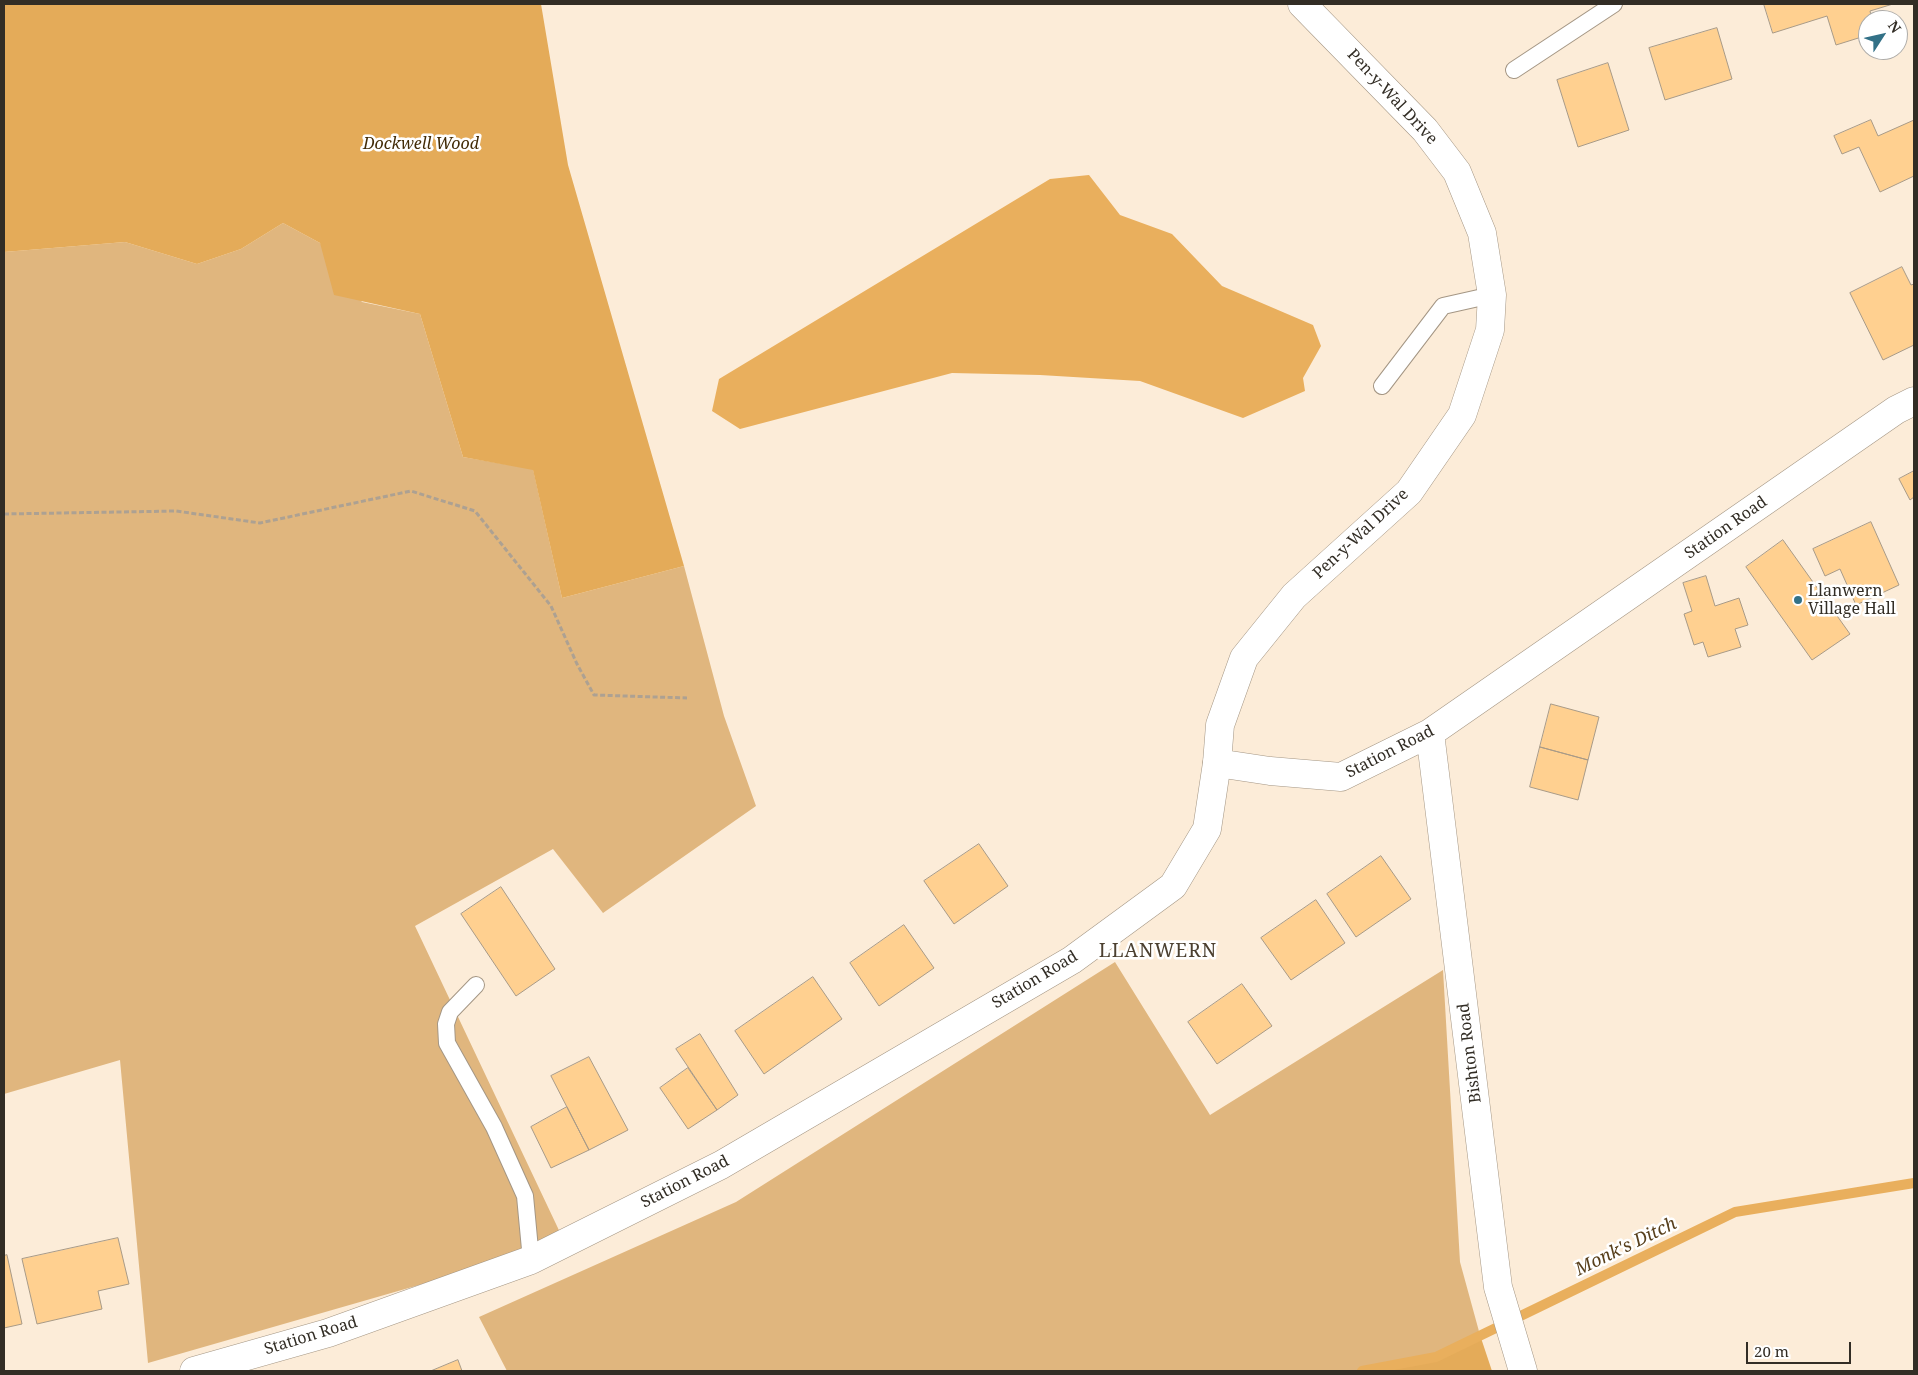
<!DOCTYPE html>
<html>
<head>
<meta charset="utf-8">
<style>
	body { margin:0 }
	#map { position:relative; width:1918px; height:1375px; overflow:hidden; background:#fcecd8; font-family:"Noto Serif",serif }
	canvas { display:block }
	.frame { position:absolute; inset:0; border:5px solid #322d25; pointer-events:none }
	.north { position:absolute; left:1858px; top:10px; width:50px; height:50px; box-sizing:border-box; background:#fff; border:1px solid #adaba8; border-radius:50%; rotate:55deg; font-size:14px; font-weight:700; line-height:20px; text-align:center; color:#322d25 }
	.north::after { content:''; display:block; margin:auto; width:18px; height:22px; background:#337187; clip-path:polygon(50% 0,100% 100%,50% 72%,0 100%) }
	.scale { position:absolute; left:1746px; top:1342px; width:105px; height:22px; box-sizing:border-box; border:2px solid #322d25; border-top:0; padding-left:6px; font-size:15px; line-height:18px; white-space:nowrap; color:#322d25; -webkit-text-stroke:4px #fff; paint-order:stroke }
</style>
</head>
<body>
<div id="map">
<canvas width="1918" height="1375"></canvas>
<div class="frame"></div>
<div class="north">N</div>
<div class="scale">20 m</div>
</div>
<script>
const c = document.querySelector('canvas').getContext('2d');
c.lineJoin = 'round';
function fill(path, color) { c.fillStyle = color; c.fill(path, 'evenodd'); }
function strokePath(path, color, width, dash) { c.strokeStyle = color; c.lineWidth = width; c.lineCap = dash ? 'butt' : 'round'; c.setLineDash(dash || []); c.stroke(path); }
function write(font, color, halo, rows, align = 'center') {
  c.font = font + ' "Noto Serif",serif'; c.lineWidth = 5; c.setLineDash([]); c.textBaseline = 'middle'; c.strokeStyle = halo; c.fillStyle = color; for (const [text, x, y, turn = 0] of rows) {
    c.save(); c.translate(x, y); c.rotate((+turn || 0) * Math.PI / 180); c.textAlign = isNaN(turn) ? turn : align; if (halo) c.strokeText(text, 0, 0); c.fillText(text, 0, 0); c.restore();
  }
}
const green = new Path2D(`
	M 283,223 L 320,243 L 362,302 L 420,314 L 463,457 L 533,469 L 562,598 L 684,566 L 724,716 L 756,806 L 603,913 L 553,849 L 415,926 L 565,1243 L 148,1363 L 120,1060 L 4,1094 L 4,252 L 125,242 L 197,264 L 241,249 Z
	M 1115,962 L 1210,1115 L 1443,970 L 1460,1262 L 1480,1335 L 1436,1357 L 1362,1371 L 507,1371 L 479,1317 L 736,1202 Z`);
const forest = new Path2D(`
	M 4,4 L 541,4 L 568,165 L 684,566 L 562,598 L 533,470 L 463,457 L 420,314 L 334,295 L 320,243 L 283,223 L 241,249 L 197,264 L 125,242 L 4,252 Z
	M 1480,1335 L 1492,1371 L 1362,1371 L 1436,1357 Z`);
const water = new Path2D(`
	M 1089,175 L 1120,215 L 1172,234 L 1222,286 L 1313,325 L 1321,346 L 1303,378 L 1305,391 L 1243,418 L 1140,381 L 1040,375 L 952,373 L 740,429 L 712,411 L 719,379 L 1050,179 Z`);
const stream = new Path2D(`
	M 1362,1371 L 1436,1357 L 1735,1212 L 1914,1183`);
const building = new Path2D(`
	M 1764,4 L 1893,4 L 1870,11 L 1872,20 L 1868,20 L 1868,35 L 1836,45 L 1827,16 L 1773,33 Z
	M 1717,28 L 1732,79 L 1665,100 L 1649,48 Z
	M 1608,63 L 1629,130 L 1578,147 L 1557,80 Z
	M 1871,120 L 1878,136 L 1914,120 L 1914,176 L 1880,192 L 1859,147 L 1842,154 L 1834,136 Z
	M 1902,267 L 1911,285 L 1914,284 L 1914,345 L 1883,360 L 1850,293 Z
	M 1914,471 L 1914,497 L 1910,500 L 1899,479 Z
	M 1871,522 L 1899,585 L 1856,605 L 1840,569 L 1825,576 L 1813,549 Z
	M 1783,540 L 1850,634 L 1812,660 L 1746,567 Z
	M 1706,576 L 1715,606 L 1739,598 L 1748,625 L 1735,629 L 1741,647 L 1708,657 L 1703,642 L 1694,645 L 1684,614 L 1692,611 L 1683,583 Z
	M 1551,704 L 1599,717 L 1588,760 L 1540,747 Z
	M 1540,747 L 1588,760 L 1578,800 L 1530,787 Z
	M 979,844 L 1008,886 L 954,924 L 924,881 Z
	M 1381,856 L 1411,899 L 1356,937 L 1327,894 Z
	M 501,887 L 555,969 L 516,996 L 461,914 Z
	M 1316,900 L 1345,943 L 1291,980 L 1261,938 Z
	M 904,925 L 934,968 L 879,1006 L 850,963 Z
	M 813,977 L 842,1019 L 764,1074 L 735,1031 Z
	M 1242,984 L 1272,1026 L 1217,1064 L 1188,1022 Z
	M 700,1034 L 738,1095 L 717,1110 L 676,1049 Z
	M 589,1057 L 628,1130 L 589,1150 L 551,1076 Z
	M 688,1068 L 717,1110 L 688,1129 L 660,1088 Z
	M 567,1107 L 589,1150 L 551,1168 L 531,1127 Z
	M 118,1238 L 129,1284 L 98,1291 L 102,1309 L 37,1324 L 22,1259 Z
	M 7,1255 L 22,1324 L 4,1328 L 4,1256 Z
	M 458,1360 L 462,1371 L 431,1371 Z`);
const path = new Path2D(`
	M 4,514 L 176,511 L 260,523 L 411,491 L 475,511 L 551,606 L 577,664 L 594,695 L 687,698`);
const lane = new Path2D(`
	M 1514,70 L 1614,4
	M 1382,386 L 1443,306 L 1492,295
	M 476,985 L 450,1012 L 446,1024 L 447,1043 L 494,1127 L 525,1196 L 531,1260`);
const street = new Path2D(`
	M 194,1371 L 328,1333 L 531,1260 L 721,1165 L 1072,960 L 1173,886 L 1207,829 L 1217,763`);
const secondary = new Path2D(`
	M 1302,4 L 1425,130 L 1457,172 L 1482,233 L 1492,295 L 1490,330 L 1462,415 L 1409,492 L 1294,596 L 1244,658 L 1220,725 L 1217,763 L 1270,771 L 1341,777 L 1430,733 L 1896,410 L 1914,401
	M 1430,733 L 1498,1287 L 1523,1371`);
const markers = [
	[1798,600,5,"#337187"]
];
const streetNames = [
	["Pen-y-Wal Drive",1392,97,47],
	["Station Road",1726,528,-35],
	["Pen-y-Wal Drive",1361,534,-43],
	["Station Road",1390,752,-27],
	["Station Road",1035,980,-31],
	["Bishton Road",1470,1053,-97],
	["Station Road",685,1182,-27],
	["Station Road",311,1336,-17]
];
const parkNames = [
	["Dockwell Wood",421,144]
];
const poiNames = [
	["Llanwern",1808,591],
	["Village Hall",1808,609]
];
const waterNames = [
	["Monk's Ditch",1626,1247,-26]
];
const quarterNames = [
	["LLANWERN",1158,952]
];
fill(green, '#e0b67e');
fill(forest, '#e4ab59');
fill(water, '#e9af5d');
strokePath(stream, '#e9af5d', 10);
fill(building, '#ffd090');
strokePath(building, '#a89a87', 1);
strokePath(lane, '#a49684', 18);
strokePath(street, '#a49684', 29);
strokePath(secondary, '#a49684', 29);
strokePath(path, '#ada192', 3, [5, 2.5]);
strokePath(lane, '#fff', 16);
strokePath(street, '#fff', 28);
strokePath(secondary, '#fff', 28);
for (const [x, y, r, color] of markers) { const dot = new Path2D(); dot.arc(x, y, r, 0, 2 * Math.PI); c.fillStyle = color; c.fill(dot); strokePath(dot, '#fff', 2); }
write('16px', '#322d25', '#fff', streetNames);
write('italic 16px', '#422b06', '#fff', parkNames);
write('16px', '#322d25', '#fff', poiNames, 'left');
write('italic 18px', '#58401d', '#fff', waterNames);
c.letterSpacing = '1px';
write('19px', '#4c4030', '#fff', quarterNames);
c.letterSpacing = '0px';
</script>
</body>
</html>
